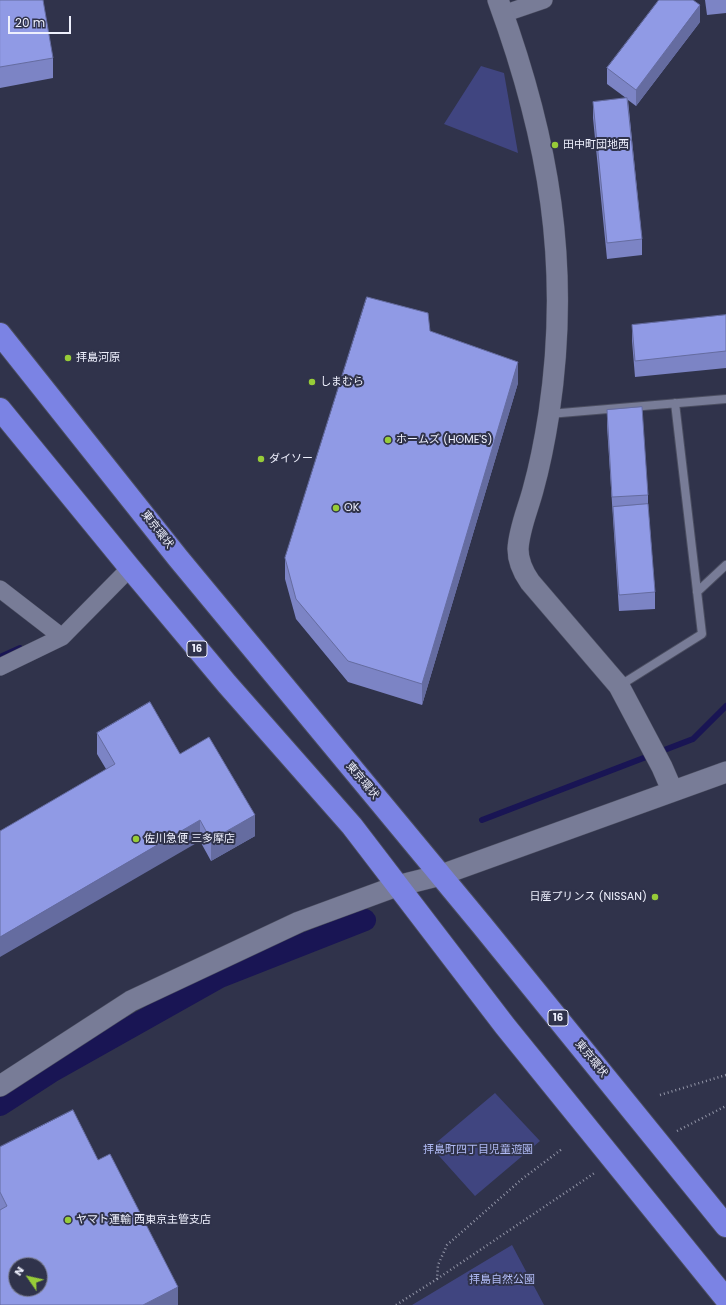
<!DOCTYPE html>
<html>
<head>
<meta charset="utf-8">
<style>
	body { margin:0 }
	#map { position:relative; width:726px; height:1305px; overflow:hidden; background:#30334b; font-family:Poppins,sans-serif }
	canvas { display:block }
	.north { position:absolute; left:8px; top:1257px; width:40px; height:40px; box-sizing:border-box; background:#30334b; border:1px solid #7c7f92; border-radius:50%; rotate:304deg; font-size:11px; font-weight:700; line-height:16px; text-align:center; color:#eef0fd }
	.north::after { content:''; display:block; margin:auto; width:14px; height:18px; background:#97cc38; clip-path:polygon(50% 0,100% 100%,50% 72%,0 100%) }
	.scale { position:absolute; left:8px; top:16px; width:63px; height:18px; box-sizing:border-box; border:2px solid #eef0fd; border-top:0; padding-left:5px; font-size:12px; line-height:14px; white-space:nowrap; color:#eef0fd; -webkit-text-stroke:3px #30334b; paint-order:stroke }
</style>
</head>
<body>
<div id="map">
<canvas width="726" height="1305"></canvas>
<div class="north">N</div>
<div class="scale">20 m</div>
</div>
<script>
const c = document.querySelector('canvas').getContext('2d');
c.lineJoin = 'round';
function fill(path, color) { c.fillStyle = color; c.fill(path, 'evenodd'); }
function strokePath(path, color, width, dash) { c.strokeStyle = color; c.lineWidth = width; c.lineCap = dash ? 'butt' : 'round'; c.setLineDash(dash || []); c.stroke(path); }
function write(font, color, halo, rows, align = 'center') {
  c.font = font + ' Poppins,"Noto Sans JP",sans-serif'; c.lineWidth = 4; c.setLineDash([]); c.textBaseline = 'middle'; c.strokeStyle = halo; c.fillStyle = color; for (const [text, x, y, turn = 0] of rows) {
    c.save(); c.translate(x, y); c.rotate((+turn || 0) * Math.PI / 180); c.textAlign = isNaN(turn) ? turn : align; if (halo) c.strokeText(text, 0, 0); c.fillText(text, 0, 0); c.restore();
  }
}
const green = new Path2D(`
	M 481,66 L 504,73 L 518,153 L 444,124 Z
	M 495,1093 L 540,1141 L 475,1196 L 431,1147 Z
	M 512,1245 L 544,1305 L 412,1305 Z`);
const stream = new Path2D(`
	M 0,657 L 20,648
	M 482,820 L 693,739 L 726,706`);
const canal = new Path2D(`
	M 0,1105 L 51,1072 L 220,977 L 365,920`);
const path = new Path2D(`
	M 660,1095 L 726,1075
	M 677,1131 L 726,1106
	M 437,1279 L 596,1172
	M 396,1305 L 437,1279 L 438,1265 L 447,1245 L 522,1179 L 562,1149`);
const service = new Path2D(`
	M 549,414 L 726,399
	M 697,592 L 726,565
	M 619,686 L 702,634 L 675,403`);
const minor = new Path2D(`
	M 503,14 L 544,0
	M 0,589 L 62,637
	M 0,667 L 62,637 L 130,568`);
const tertiary = new Path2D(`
	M 498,0 C 549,139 571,265 549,413 C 545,439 540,465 533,490 C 528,509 519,529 518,549 C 518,562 523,572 530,582 L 619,686 L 662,767 L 672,790
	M 0,1086 L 131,1001 L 299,922 L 397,886 L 441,875 L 726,772`);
const trunk = new Path2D(`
	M 0,334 L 178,558 L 481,924 L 726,1226
	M 0,409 L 130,568 L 227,684 L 352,826 L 505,1026 L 726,1299`);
const wall = new Path2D(`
	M 0,0 L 53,58 L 53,78 L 0,88 Z
	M 705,0 L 726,0 L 726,13 L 707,15 Z
	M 700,22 L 636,106 L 628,100 L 642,239 L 642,255 L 607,259 L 593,118 L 593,102 L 626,98 L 607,84 L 607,68 Z
	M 726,315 L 726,368 L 635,377 L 632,341 L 632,325 Z
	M 430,331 L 518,383 L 422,705 L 348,682 L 296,619 L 285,579 L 285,558 Z
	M 607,410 L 648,495 L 648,504 L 655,592 L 655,609 L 619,611 L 607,426 Z
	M 97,733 L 180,754 L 255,836 L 211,861 L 200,841 L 106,769 L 97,754 Z
	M 0,1147 L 98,1160 L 178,1305 L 0,1305 Z`);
const shadedWall = new Path2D(`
	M 700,5 L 700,22 L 636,106 L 636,90 Z
	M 518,362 L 518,383 L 422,705 L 422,684 Z
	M 255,815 L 255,836 L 211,861 L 211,840 Z
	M 200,820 L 200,841 L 0,957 L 0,937 Z
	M 178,1287 L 178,1305 L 143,1305 Z`);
const building = new Path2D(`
	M 0,0 L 43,0 L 53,58 L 0,67 Z
	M 659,0 L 693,0 L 700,5 L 636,90 L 607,68 Z
	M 627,98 L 642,239 L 607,243 L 593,102 Z
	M 367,297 L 428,313 L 430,331 L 518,362 L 422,684 L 348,661 L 296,599 L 285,558 Z
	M 726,315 L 726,351 L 635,361 L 632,325 Z
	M 642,407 L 648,495 L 612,497 L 607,410 Z
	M 648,504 L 655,592 L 619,595 L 613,507 Z
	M 150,702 L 180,754 L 209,737 L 255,815 L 211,840 L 200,820 L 0,937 L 0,831 L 115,764 L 97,733 Z
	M 73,1110 L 98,1160 L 110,1154 L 178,1287 L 143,1305 L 0,1305 L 0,1210 L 7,1206 L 0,1192 L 0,1147 ZM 16,1265 L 40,1265 L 40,1289 L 16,1289 Z`);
const markers = [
	[555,145,4,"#97cc38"],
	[68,358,4,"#97cc38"],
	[312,382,4,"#97cc38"],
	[388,440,4,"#97cc38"],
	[261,459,4,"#97cc38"],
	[336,508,4,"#97cc38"],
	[136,839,4,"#97cc38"],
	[655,897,4,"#97cc38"],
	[68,1220,4,"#97cc38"]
];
const shields = [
	[197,649,20],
	[558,1018,20]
];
const shieldNames = [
	["16",197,649],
	["16",558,1018]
];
const poiNames = [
	["田中町団地西",563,145],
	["拝島河原",76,358],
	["しまむら",320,382],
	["ホームズ (HOME'S)",396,440],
	["ダイソー",269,459],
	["OK",344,508],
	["佐川急便 三多摩店",144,839],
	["日産プリンス (NISSAN)",647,897,"right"],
	["ヤマト運輸 西東京主管支店",76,1220]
];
const streetNames = [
	["東京環状",157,530,52],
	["東京環状",362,781,50],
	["東京環状",591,1059,51]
];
const parkNames = [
	["拝島町四丁目児童遊園",478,1150],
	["拝島自然公園",502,1280]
];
fill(green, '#404580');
strokePath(stream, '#191554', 6);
strokePath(canal, '#191554', 22);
strokePath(service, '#4b4e61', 10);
strokePath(minor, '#4b4e61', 18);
strokePath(tertiary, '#4b4e61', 22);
strokePath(trunk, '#4b4e61', 24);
strokePath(path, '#9295a7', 2.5, [1, 3]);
strokePath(service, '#787c97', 8);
strokePath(minor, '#787c97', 17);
strokePath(tertiary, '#787c97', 21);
strokePath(trunk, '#7b83e4', 22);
fill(wall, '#7c84c5');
fill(shadedWall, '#656ca0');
fill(building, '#909ae5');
strokePath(building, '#656ca0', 1);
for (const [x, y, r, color] of markers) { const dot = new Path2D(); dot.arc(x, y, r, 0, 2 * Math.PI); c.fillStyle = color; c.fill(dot); strokePath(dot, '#30334b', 1.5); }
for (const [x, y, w] of shields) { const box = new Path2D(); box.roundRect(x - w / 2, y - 8, w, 16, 3); c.fillStyle = '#30334b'; c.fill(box); strokePath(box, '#eef0fd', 1); }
write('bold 10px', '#eef0fd', null, shieldNames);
write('11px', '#eef0fd', '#30334b', poiNames, 'left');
write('11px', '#eef0fd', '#30334b', streetNames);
write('11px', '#b0baf4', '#30334b', parkNames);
</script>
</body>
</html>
